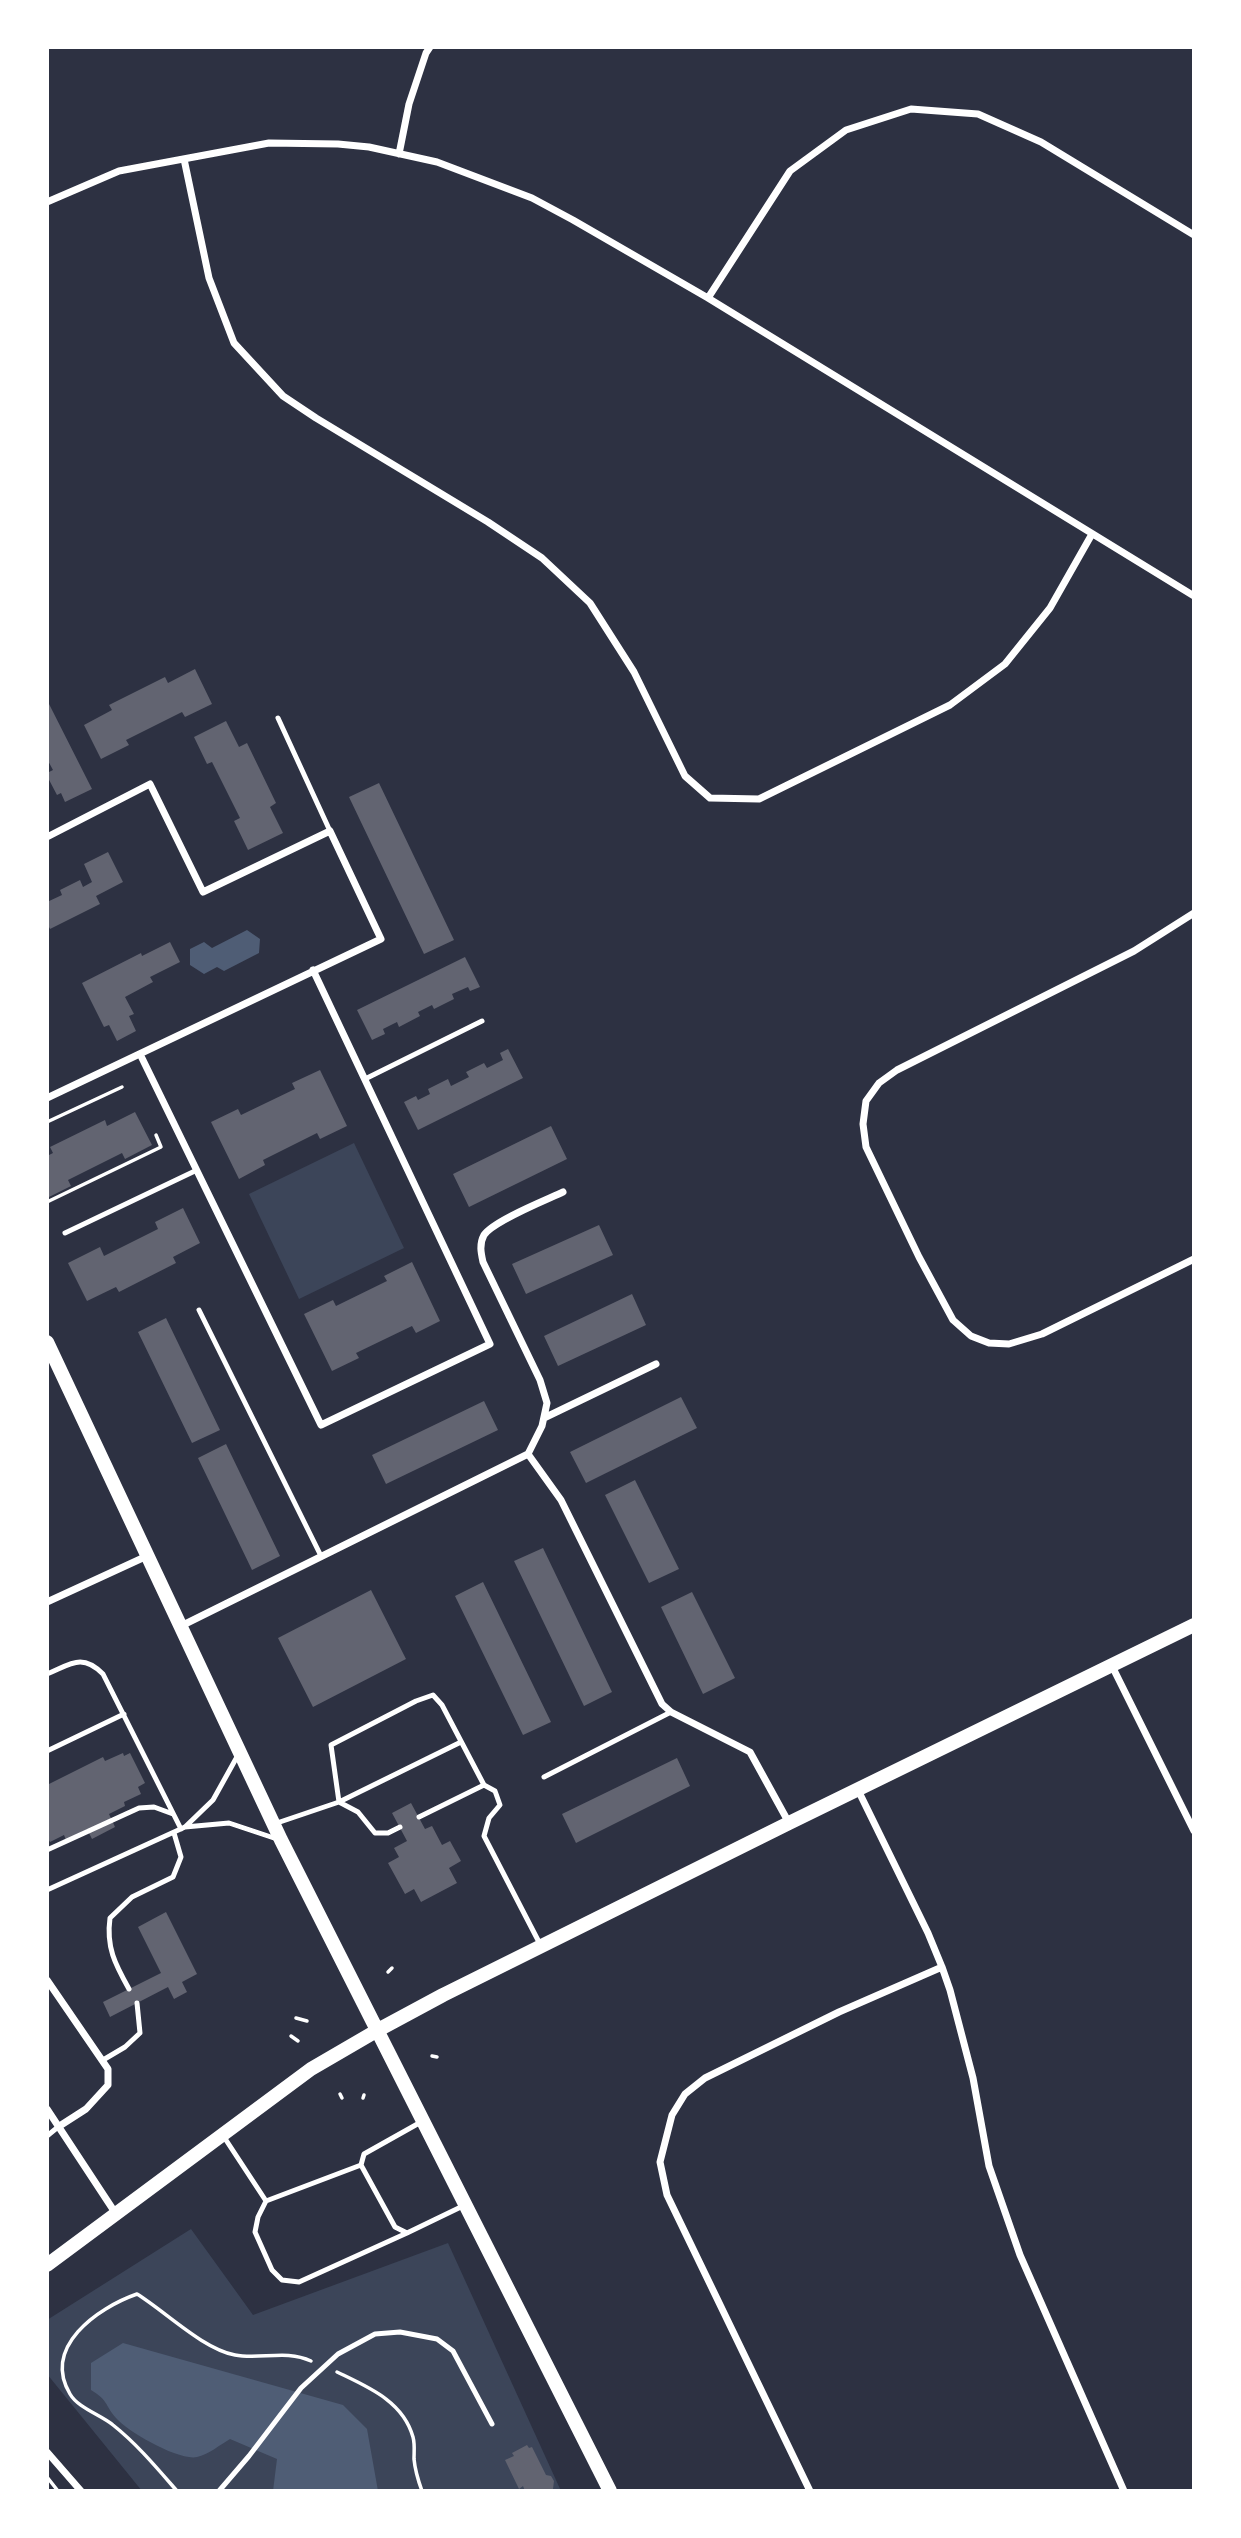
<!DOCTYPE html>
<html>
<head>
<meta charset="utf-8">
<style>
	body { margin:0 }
	#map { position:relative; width:1241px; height:2538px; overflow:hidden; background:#2d3142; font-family:Arial,sans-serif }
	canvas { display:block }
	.frame { position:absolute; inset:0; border:49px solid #fff; pointer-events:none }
</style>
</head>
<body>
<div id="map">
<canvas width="1241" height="2538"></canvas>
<div class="frame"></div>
</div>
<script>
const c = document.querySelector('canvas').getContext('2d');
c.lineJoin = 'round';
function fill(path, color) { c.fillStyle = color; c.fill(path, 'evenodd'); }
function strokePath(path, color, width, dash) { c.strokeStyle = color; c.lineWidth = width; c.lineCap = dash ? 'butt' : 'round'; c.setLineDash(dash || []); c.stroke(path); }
const green = new Path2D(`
	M 354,1143 L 404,1248 L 299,1299 L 249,1194 Z
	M 191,2229 L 253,2315 L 448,2243 L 561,2491 L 142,2491 L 47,2374 L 47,2320 Z`);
const water = new Path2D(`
	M 247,930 L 260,939 L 259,953 L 224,971 L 217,967 L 204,974 L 190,965 L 190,949 L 204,942 L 212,948 Z
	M 123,2343 L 343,2405 L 367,2429 L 378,2491 L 273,2491 L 277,2459 L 230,2439 C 221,2444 208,2455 197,2457 C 179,2461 128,2432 116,2418 C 104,2404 109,2401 91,2390 L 91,2363 Z`);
const building = new Path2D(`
	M 195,669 L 212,704 L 185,717 L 182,712 L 126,740 L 129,745 L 101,759 L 84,725 L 112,710 L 109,705 L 165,677 L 168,683 Z
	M 47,700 L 92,789 L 65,802 L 61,793 L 57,795 L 47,776 L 47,773 L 53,770 L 47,759 Z
	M 226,721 L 239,747 L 247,743 L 276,803 L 270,807 L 283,833 L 248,850 L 234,821 L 240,818 L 212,762 L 207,764 L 194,737 Z
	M 379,783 L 454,940 L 424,954 L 349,797 Z
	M 108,852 L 123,882 L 96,896 L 100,904 L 50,929 L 47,923 L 47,902 L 62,895 L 60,890 L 80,880 L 83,887 L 92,882 L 84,864 Z
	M 170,942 L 180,962 L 150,977 L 153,982 L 125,997 L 134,1014 L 129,1016 L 136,1031 L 117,1041 L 109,1025 L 104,1027 L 82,983 L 141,953 L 142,956 Z
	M 465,957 L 480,987 L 470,991 L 468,987 L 452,994 L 454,999 L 434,1009 L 432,1005 L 418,1012 L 420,1016 L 399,1027 L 397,1022 L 383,1029 L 385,1034 L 372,1040 L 357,1010 Z
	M 508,1049 L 523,1078 L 418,1130 L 404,1102 L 416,1096 L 418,1100 L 430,1094 L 428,1089 L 448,1079 L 451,1086 L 469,1077 L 466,1072 L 484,1063 L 487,1068 L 503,1060 L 500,1053 Z
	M 320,1070 L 347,1126 L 320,1139 L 317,1133 L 263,1160 L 265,1165 L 239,1179 L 211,1122 L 238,1109 L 241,1115 L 295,1089 L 292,1083 Z
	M 135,1112 L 152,1145 L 125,1159 L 122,1153 L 68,1180 L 71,1186 L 47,1198 L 47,1156 L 53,1153 L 50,1147 L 105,1120 L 107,1126 Z
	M 551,1126 L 567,1159 L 469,1207 L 453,1174 Z
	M 183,1208 L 200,1243 L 173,1257 L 176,1263 L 119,1292 L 116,1287 L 87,1301 L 68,1263 L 100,1247 L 104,1256 L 158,1229 L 155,1222 Z
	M 599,1225 L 613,1255 L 526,1294 L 512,1264 Z
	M 412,1262 L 440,1321 L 416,1333 L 412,1326 L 356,1353 L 359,1358 L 332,1371 L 304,1314 L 333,1300 L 336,1306 L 387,1281 L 384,1276 Z
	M 632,1294 L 646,1325 L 558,1366 L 544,1336 Z
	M 166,1318 L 220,1430 L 192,1443 L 138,1332 Z
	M 681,1397 L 697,1428 L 586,1483 L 570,1452 Z
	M 484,1401 L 498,1430 L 386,1484 L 372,1455 Z
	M 226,1444 L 280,1556 L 252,1570 L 198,1458 Z
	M 635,1480 L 679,1569 L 649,1583 L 605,1495 Z
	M 543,1548 L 612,1692 L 584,1706 L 514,1561 Z
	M 483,1582 L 551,1722 L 523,1735 L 455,1596 Z
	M 371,1590 L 406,1659 L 313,1707 L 278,1638 Z
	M 692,1592 L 735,1678 L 703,1694 L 661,1607 Z
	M 123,1753 L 124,1756 L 130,1753 L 145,1783 L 138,1787 L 141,1794 L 124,1802 L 125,1806 L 109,1814 L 115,1827 L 92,1839 L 87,1829 L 66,1840 L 64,1835 L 50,1842 L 47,1837 L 47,1785 L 103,1757 L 105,1761 Z
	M 677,1758 L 690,1786 L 576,1843 L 562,1814 Z
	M 411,1803 L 425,1829 L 432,1826 L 442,1845 L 450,1841 L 461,1861 L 449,1868 L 457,1883 L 421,1902 L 414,1889 L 405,1894 L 388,1863 L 399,1857 L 394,1848 L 407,1841 L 392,1813 Z
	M 166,1912 L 197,1974 L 182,1982 L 187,1992 L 174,1999 L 168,1987 L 110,2017 L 103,2002 L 161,1973 L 138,1927 Z
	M 527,2445 L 529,2448 L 532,2447 L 546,2475 L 551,2476 L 554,2481 L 553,2489 L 550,2491 L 525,2491 L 523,2486 L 519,2489 L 505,2460 L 514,2456 L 512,2453 Z`);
const path = new Path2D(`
	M 47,1122 L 122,1087
	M 47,1202 L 161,1147 L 156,1135
	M 388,1972 L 392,1968
	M 296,2018 L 307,2021
	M 291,2036 L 298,2041
	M 432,2056 L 437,2057
	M 340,2094 L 342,2098
	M 363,2098 L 364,2095
	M 337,2372 C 368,2387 403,2401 413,2437 C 415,2444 414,2452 414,2459 C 415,2470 418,2480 422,2491
	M 47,2477 L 58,2491
	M 177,2491 C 157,2468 137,2444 113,2425 C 101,2415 78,2408 70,2394 C 42,2347 97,2308 137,2294 C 166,2312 203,2349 235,2355 C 260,2360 286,2349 311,2361`);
const service = new Path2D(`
	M 278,718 L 330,831
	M 365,1079 L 482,1021
	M 65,1233 L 197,1170
	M 199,1310 L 321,1556
	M 47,1674 C 71,1664 82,1653 103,1674 L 181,1829
	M 461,1742 L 339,1802 L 331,1745 L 416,1701 L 433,1695 L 442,1705 L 484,1785
	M 47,1751 L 124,1714
	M 544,1777 L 671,1712
	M 419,1817 L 484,1785 L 495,1791 L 500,1805 L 489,1818 L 484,1836 L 541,1946
	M 274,1824 L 339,1802 L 358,1812 L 375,1833 L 388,1833 L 400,1827
	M 185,1827 L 229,1823 L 277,1839
	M 47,1850 L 139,1808 L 154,1807 L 173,1814
	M 47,1890 L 185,1827 L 213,1800 L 238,1755
	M 129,1989 C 115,1964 106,1947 110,1918 L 132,1897 L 173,1877 L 181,1857 L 174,1833
	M 103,2060 L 125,2047 L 140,2033 L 137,2003
	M 421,2122 L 364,2154 L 361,2165 L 395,2227 L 407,2233 L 465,2205
	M 47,2136 L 58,2127
	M 224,2137 L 266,2201 L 361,2165
	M 266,2201 L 258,2217 L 255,2232 L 272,2270 L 282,2280 L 299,2282 L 407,2233
	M 219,2491 L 249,2456 L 301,2388 L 338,2354 L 375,2334 L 400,2332 L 437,2339 L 453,2351 L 492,2424`);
const minor = new Path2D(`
	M 399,154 L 409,104 L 426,53 L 430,47
	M 184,159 L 209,278 L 234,343 L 283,396 L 316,418 L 488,522 L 542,558 L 590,603 L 634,672 L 685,776 L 710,798 L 759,799 L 950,705 L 1005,664 L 1050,608 L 1092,534
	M 47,202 L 119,171 L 269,143 L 338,144 L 369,147 L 437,162 L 532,198 L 573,220 L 708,298 L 1194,596
	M 708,298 L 790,171 L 846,130 L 911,109 L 978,114 L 1041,142 L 1194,235
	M 47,837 L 150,784 L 203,892 L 330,831 L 381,939 L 47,1098
	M 1194,913 L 1134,951 L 897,1070 L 879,1083 L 866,1101 L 863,1124 L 866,1147 L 919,1257 L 953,1320 L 971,1336 L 989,1343 L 1009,1344 L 1042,1334 L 1194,1259
	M 140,1054 L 321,1425 L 490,1344 L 313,970
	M 544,1418 L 656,1364
	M 528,1454 L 561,1500 L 662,1704 L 671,1712 L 750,1752 L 789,1823
	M 528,1454 L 542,1426 L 547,1403 L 540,1380 L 483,1262 C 481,1253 479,1244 484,1235 C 493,1221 546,1200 563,1192
	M 47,1602 L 147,1556
	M 181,1626 L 528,1454
	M 1112,1666 L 1194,1831
	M 858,1790 L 928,1933 L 942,1967 L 950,1990 L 973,2078 L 989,2166 L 1020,2255 L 1124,2491
	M 47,1980 L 108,2069 L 108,2085 L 86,2109 L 58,2127
	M 47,2109 L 116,2214
	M 47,2452 L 81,2491
	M 810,2491 L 667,2195 L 660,2162 L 672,2115 L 685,2094 L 705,2078 L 839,2012 L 942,1967`);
const secondary = new Path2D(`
	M 47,1342 L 281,1840 L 610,2491
	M 47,2265 L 311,2069 L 378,2030 L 443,1995 L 789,1823 L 1194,1625`);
fill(green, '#3c4559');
fill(water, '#4f5d75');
fill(building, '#626471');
strokePath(path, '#fff', 3.5);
strokePath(service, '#fff', 5);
strokePath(minor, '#fff', 7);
strokePath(secondary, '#fff', 14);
</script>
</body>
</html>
